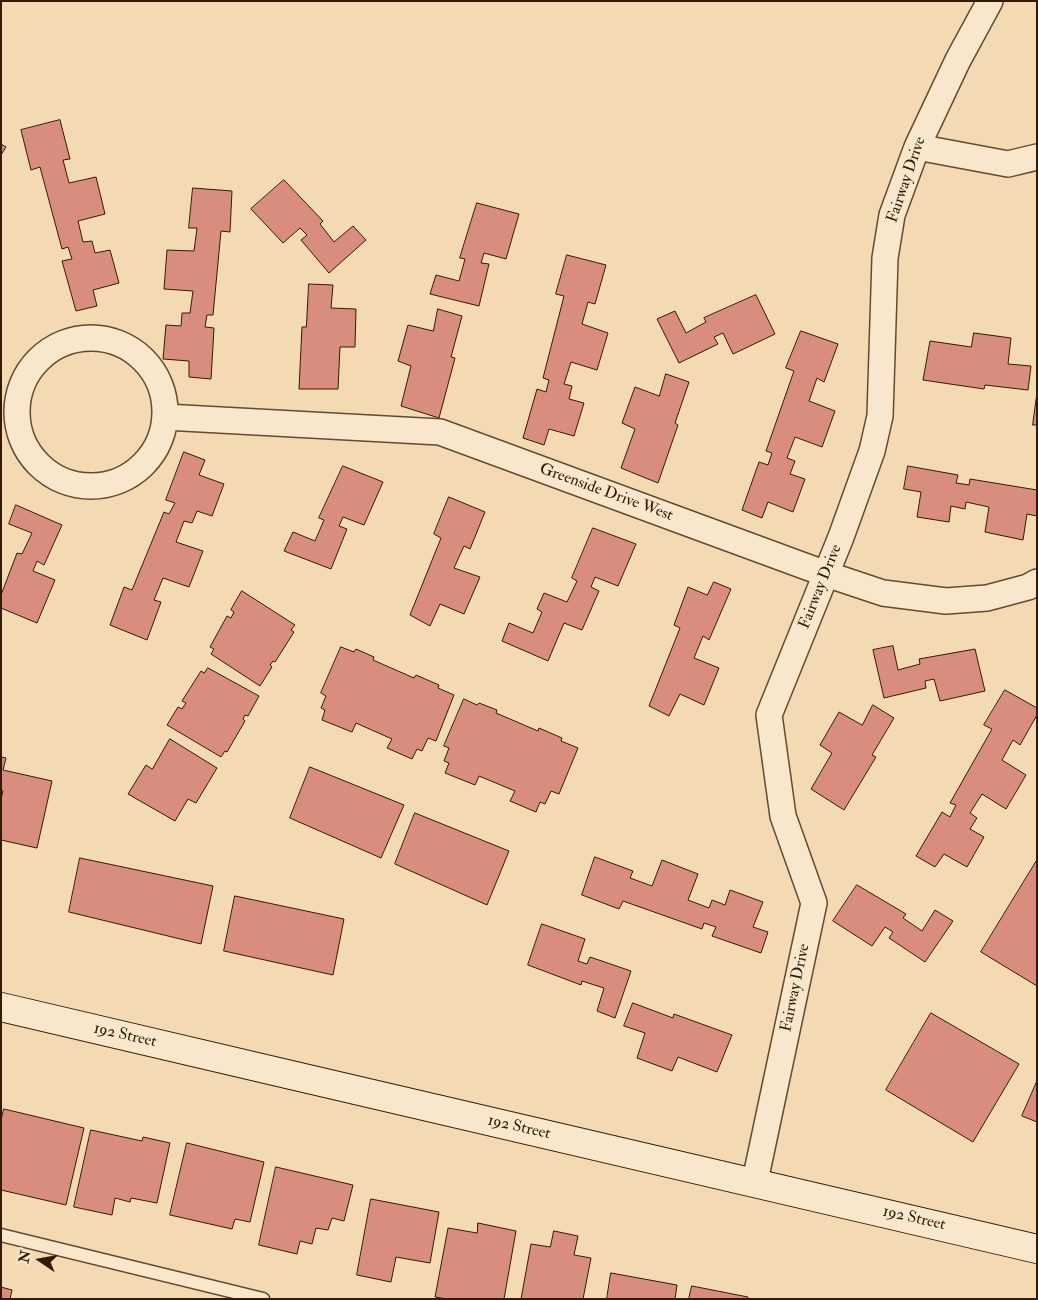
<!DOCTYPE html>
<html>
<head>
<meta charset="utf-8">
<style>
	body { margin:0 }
	#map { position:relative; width:1038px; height:1300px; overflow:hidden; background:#f4dab2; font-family:"IM FELL Double Pica",serif }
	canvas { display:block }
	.frame { position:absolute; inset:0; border:2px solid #341a03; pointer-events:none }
	.north { position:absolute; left:15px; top:1235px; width:50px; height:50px; -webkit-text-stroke:4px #f8e7cd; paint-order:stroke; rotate:282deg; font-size:14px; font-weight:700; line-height:20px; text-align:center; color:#341a03 }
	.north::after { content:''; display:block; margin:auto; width:18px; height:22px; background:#341a03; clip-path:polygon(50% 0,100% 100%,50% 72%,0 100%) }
</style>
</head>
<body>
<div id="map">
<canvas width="1038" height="1300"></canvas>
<div class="frame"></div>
<div class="north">N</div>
</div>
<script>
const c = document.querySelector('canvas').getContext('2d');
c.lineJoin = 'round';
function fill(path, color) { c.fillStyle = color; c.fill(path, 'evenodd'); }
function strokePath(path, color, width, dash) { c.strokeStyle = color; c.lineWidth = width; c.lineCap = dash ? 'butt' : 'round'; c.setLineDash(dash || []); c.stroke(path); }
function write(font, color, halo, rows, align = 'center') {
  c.font = font + ' "IM FELL Double Pica",serif'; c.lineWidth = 4; c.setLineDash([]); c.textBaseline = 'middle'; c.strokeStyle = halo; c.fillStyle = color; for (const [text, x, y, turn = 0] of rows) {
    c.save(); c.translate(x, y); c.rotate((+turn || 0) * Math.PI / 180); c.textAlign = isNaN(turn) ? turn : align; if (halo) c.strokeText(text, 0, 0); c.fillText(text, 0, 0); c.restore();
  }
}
const building = new Path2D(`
	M 60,120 L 70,159 L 63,160 L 69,183 L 96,177 L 105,214 L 78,221 L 83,242 L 92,241 L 95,253 L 110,250 L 119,283 L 93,290 L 97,306 L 76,311 L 62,261 L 72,259 L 68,247 L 62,249 L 40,167 L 31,170 L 21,130 Z
	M 1,144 L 6,147 L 1,155 Z
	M 284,180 L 323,221 L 320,224 L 334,242 L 353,226 L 366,240 L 329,273 L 301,240 L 307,235 L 300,228 L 283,243 L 251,209 Z
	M 193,188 L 232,191 L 230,232 L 221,231 L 213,315 L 207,315 L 205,327 L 214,328 L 211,379 L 189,377 L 189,361 L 163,359 L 166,325 L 181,326 L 182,313 L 190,313 L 193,291 L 164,289 L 167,250 L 194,251 L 197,228 L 189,228 Z
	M 477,203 L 519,214 L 506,259 L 484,253 L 481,263 L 489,264 L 479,306 L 430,294 L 436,275 L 459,281 L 465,259 L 460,258 Z
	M 567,255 L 606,265 L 595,304 L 588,302 L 582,324 L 608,333 L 597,370 L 571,362 L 564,384 L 572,386 L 569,399 L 584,403 L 574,436 L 549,429 L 544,445 L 523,438 L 537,389 L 546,392 L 549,380 L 543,378 L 564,296 L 556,294 Z
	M 309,284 L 333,285 L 331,308 L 356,309 L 355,347 L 340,347 L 338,389 L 299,389 L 302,327 L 306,327 Z
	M 756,295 L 775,334 L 733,354 L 723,333 L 714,337 L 718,344 L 679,363 L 657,319 L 675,311 L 686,333 L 706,322 L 704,318 Z
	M 438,309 L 462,316 L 451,357 L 455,358 L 439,418 L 401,406 L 411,366 L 398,361 L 408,325 L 433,331 Z
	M 801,331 L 838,344 L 824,382 L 817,378 L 809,401 L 835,411 L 822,447 L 795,437 L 787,458 L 795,461 L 790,474 L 805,479 L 793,512 L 768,502 L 762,518 L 742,510 L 759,462 L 768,465 L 772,453 L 766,451 L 794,371 L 786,368 Z
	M 974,333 L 1011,338 L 1008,364 L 1031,366 L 1028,390 L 985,385 L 984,389 L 923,380 L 930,341 L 971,347 Z
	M 666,374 L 689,382 L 675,423 L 678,425 L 658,483 L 621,468 L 635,429 L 622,423 L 635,387 L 659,396 Z
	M 1037,393 L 1037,425 L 1033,425 Z
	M 184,452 L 205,460 L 199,475 L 224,484 L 212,516 L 197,511 L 192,523 L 184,521 L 176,542 L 203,551 L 189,587 L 163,578 L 154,600 L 161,602 L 147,640 L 110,625 L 124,587 L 132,590 L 164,512 L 169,514 L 175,503 L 166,500 Z
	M 343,466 L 383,482 L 364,525 L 343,517 L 339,526 L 347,529 L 331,569 L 284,551 L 293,532 L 315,541 L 324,520 L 319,518 Z
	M 908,466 L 958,475 L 956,483 L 969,485 L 970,479 L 1037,490 L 1037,516 L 1027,514 L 1023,540 L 985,532 L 989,507 L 966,502 L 965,509 L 951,506 L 949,522 L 917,517 L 921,492 L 904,489 Z
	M 449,497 L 485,512 L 470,549 L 464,546 L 454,568 L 480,577 L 464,614 L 440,604 L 430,626 L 410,615 L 441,538 L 434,534 Z
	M 16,505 L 62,525 L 44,565 L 37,561 L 33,571 L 55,580 L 37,623 L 1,608 L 1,595 L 17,553 L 22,554 L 32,533 L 9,524 Z
	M 593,528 L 636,544 L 618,586 L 595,577 L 591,587 L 599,591 L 582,630 L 564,623 L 548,661 L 502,641 L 509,623 L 533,633 L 542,612 L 537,609 L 544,593 L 567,602 L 577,581 L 572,578 Z
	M 714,582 L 731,589 L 709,640 L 703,636 L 694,658 L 719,668 L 704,705 L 680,694 L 669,716 L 649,706 L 680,628 L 674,625 L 688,587 L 707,595 Z
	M 242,591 L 295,625 L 291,630 L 294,632 L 275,662 L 273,661 L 270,665 L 272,667 L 260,686 L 211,654 L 214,649 L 210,647 L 227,616 L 231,618 L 234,612 L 231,610 Z
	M 893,646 L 898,670 L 920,664 L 919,659 L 975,649 L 985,691 L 940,701 L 934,679 L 925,681 L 926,688 L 884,698 L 873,650 Z
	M 341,647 L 354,652 L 356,649 L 374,657 L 373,660 L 414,678 L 416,675 L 439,685 L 438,688 L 454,695 L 436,741 L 428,738 L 422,751 L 417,749 L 412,759 L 387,748 L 392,739 L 356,723 L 352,732 L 322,720 L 325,710 L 321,708 L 326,696 L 321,693 Z
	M 208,668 L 259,696 L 248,716 L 245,715 L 243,719 L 245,721 L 227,752 L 225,751 L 221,757 L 167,725 L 178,707 L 182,709 L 186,703 L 182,701 L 201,671 L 204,673 Z
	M 1005,690 L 1037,708 L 1037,715 L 1020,745 L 1013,740 L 1002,760 L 1026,775 L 1006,809 L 982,794 L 970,813 L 977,818 L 970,829 L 984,837 L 967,867 L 944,854 L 935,867 L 916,856 L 942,812 L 950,817 L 956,805 L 950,803 L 992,729 L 984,725 Z
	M 464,699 L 477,705 L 479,703 L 497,710 L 496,713 L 538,731 L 539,728 L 562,738 L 561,741 L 578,748 L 559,794 L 551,791 L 545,804 L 540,802 L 536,812 L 510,801 L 515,791 L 479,776 L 475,785 L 445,773 L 449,763 L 444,761 L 449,748 L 444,746 Z
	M 873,705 L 894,718 L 872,755 L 876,757 L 844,810 L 811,789 L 832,753 L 820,745 L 839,712 L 862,725 Z
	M 170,739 L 217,768 L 196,803 L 188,799 L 175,821 L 128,794 L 146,765 L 152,769 Z
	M 1,757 L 6,758 L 3,770 L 52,781 L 37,848 L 1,840 L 1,799 L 3,791 L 1,790 Z
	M 310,767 L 404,805 L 381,858 L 290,818 Z
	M 415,813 L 509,851 L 487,905 L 395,864 Z
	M 595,857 L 633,871 L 630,878 L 652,886 L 662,860 L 698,874 L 688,900 L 709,908 L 712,900 L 725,905 L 730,890 L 763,902 L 753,927 L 768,932 L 761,953 L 712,936 L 716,927 L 704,923 L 702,929 L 623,901 L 619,909 L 582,895 Z
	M 80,858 L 213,886 L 201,944 L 69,912 Z
	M 1037,860 L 1037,986 L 981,952 Z
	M 857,885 L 906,914 L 903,918 L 922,931 L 935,910 L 953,921 L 925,962 L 889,938 L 893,932 L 885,927 L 872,946 L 833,921 Z
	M 235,896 L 344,919 L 333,975 L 224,951 Z
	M 542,924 L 585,939 L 578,961 L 587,964 L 590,957 L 631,971 L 615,1018 L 597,1011 L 604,988 L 582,981 L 581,985 L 528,965 Z
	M 633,1003 L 673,1018 L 674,1014 L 732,1035 L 717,1072 L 678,1057 L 672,1071 L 637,1058 L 645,1033 L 624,1026 Z
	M 931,1013 L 1019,1064 L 973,1142 L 886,1090 Z
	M 1037,1081 L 1037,1122 L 1022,1116 Z
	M 4,1109 L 84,1128 L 66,1205 L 1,1190 L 1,1120 Z
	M 91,1130 L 142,1141 L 143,1137 L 170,1143 L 157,1203 L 131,1198 L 130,1202 L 115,1198 L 112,1215 L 74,1207 Z
	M 187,1143 L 264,1162 L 250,1222 L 235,1219 L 232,1229 L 170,1215 Z
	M 276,1167 L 353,1185 L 344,1221 L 332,1218 L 328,1230 L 316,1228 L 312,1244 L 300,1241 L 297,1254 L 259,1245 Z
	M 371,1199 L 439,1212 L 430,1263 L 396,1257 L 391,1282 L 357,1275 Z
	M 478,1223 L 516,1231 L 504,1299 L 447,1299 L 435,1297 L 448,1228 L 477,1233 Z
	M 554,1231 L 578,1236 L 574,1255 L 591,1258 L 583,1299 L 521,1299 L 531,1244 L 550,1247 Z
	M 611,1273 L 677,1285 L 675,1299 L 607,1299 Z
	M 692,1286 L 748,1297 L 747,1299 L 689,1299 Z
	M 1,1287 L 12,1290 L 10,1299 L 1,1299 Z`);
const service = new Path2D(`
	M 1,1235 L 263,1299`);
const minor = new Path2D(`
	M 917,147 L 1008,164 L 1037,157
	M17 412a74 74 0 1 1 148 0a74 74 0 1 1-148 0Z
	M 165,417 L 440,432 L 826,574 L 883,593 L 946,601 L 987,598 L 1028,587 L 1037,582
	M 755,1181 L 814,903 L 783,816 L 769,715 L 841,537 L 872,451 L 880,416 L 885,258 L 892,215 L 917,147 L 958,60 L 990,1`);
const secondary = new Path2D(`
	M 1,1007 C 346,1089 692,1166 1037,1249`);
const streetNames = [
	["Fairway Drive",907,180,-71],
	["Greenside Drive West",606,493,20],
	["Fairway Drive",821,587,-68],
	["Fairway Drive",796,988,-78],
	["192 Street",125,1036,13],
	["192 Street",519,1128,13],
	["192 Street",914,1219,13]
];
fill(building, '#d98d7e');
strokePath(building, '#341a03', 1);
strokePath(service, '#644a2f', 15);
strokePath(minor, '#644a2f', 28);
strokePath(secondary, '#341a03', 30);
strokePath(service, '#f8e7cd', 12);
strokePath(minor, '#f8e7cd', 25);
strokePath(secondary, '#f8e7cd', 28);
write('16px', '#341a03', '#f8e7cd', streetNames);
</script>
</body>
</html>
